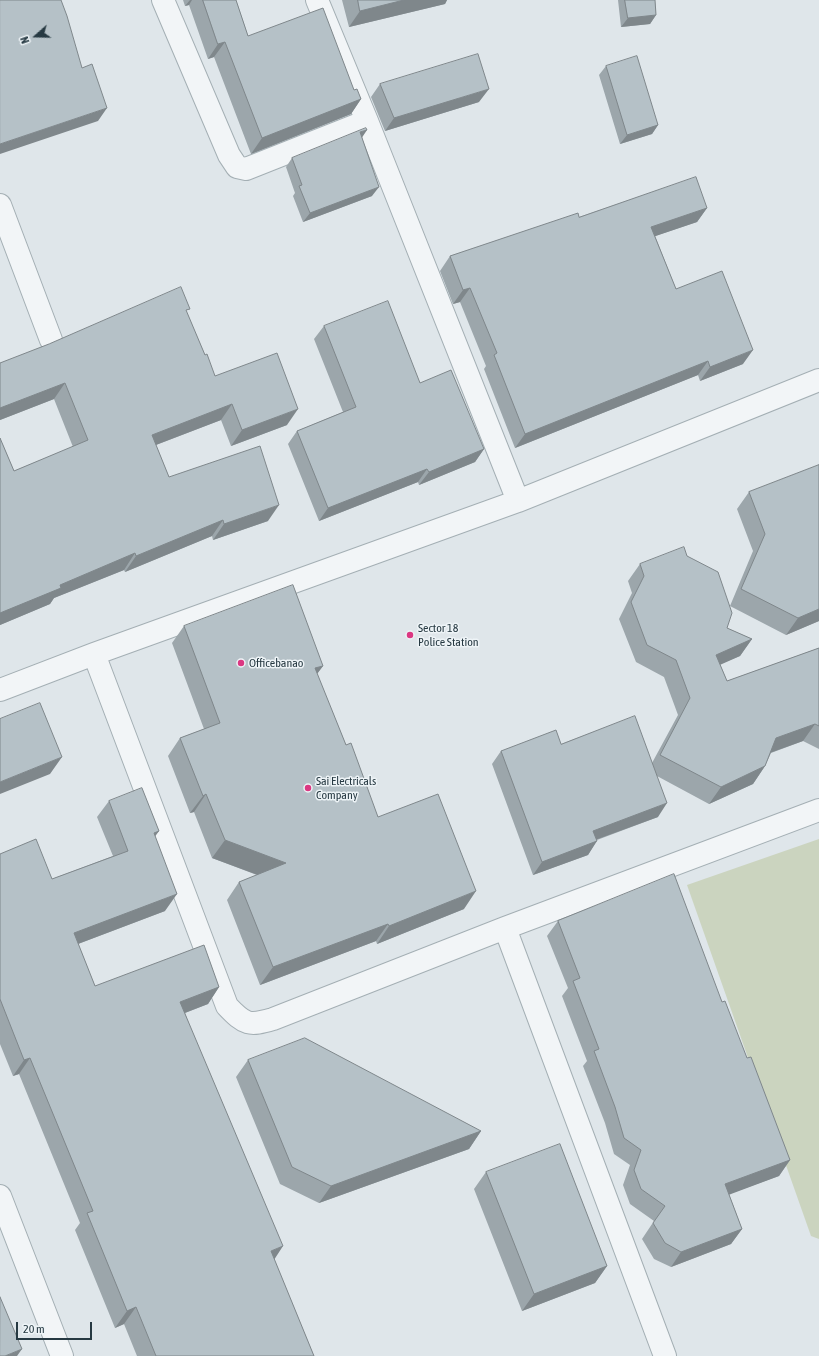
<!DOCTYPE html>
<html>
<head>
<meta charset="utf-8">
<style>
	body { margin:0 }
	#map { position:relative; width:819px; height:1356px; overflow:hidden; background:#dfe6ea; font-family:"Asap Condensed",sans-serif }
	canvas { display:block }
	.north { position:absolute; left:16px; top:16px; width:40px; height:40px; -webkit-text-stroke:3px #eef4f7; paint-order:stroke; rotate:250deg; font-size:11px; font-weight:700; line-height:16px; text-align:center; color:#263942 }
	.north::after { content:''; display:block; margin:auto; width:14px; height:18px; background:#263942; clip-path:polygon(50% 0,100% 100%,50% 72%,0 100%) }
	.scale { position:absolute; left:16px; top:1322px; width:76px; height:18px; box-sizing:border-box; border:2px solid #263942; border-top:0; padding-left:5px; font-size:12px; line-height:14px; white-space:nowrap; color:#263942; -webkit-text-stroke:3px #eef4f7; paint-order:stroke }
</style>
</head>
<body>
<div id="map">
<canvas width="819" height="1356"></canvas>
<div class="north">N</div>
<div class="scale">20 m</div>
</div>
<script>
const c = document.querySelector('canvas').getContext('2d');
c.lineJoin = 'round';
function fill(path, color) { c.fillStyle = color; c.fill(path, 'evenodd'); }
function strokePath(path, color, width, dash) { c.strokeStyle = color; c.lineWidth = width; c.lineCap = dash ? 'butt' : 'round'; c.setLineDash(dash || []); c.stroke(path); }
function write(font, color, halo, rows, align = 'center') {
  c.font = font + ' "Asap Condensed",sans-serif'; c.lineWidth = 3; c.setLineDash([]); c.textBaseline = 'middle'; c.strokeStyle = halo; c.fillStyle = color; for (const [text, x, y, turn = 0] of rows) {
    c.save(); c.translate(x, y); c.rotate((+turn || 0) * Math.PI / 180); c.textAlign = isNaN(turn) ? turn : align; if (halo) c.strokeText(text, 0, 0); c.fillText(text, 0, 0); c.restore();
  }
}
const green = new Path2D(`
	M 819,839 L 819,1239 L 811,1236 L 687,885 Z`);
const minor = new Path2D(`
	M 163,0 L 229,155 L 237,167 L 246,169 L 367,121
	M 317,0 L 367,121 L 518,501
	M 0,205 L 51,340
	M 94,654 L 227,1006 C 245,1025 249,1026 273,1019 L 505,928 L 819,810
	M 0,690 L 94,654 L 518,501 L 819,380
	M 505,928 L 665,1356
	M 0,1196 L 62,1356`);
const wall = new Path2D(`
	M 183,0 L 236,0 L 248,36 L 354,90 L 361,99 L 351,114 L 251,154 L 214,57 L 208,59 L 189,5 L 185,6 Z
	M 342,0 L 447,0 L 445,4 L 349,27 Z
	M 618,0 L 655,0 L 656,15 L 650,24 L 621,27 Z
	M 606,66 L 658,125 L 652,134 L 620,144 L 599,75 Z
	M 380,84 L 479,102 L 385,131 L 371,97 Z
	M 362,137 L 372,196 L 303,222 L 293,196 L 295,193 L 286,167 L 292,158 Z
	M 707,208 L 697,222 L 655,236 L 676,289 L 743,364 L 700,381 L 698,375 L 515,448 L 484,369 L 486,366 L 460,302 L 453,304 L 440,271 L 450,256 L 579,217 Z
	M 187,313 L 205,355 L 215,376 L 287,425 L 231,446 L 221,420 L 156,445 L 169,477 L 268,521 L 213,540 L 212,536 L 125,572 L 124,570 L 54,598 L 50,604 L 0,625 L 0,438 L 14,471 L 73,447 L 54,399 L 0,420 L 0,363 Z
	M 324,326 L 420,383 L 484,449 L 475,462 L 419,485 L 418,482 L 319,521 L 288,444 L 297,431 L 343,412 L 314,339 Z
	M 819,465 L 819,621 L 786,635 L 730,606 L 727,628 L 752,639 L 740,656 L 720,664 L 727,681 L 819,648 L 819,749 L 803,741 L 771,753 L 765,766 L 753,784 L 709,804 L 657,776 L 658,817 L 597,840 L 588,855 L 533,875 L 492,764 L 501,751 L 561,744 L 652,763 L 678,715 L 664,677 L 636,662 L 619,619 L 632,593 L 628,581 L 640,564 L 687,556 L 730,606 L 753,551 L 737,509 L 749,492 Z
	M 184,626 L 323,666 L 317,674 L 346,745 L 378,817 L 464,909 L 377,944 L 376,941 L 260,985 L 227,900 L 239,882 L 257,875 L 212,858 L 194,812 L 190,813 L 168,756 L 180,738 L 204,729 L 172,643 Z
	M 109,801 L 159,831 L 155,836 L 165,911 L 78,944 L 95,986 L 219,987 L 208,1004 L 185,1013 L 274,1259 L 314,1356 L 137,1356 L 124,1324 L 115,1328 L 75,1230 L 80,1223 L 19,1074 L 13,1076 L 0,1044 L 0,854 L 52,879 L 113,856 L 97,817 Z
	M 558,921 L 722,1002 L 747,1058 L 790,1160 L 779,1176 L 729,1194 L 742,1229 L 731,1244 L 671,1267 L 654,1259 L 642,1239 L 654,1221 L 630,1204 L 623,1185 L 630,1165 L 614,1154 L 605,1123 L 583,1066 L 587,1061 L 562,996 L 568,988 L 547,936 Z
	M 248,1060 L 481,1131 L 469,1149 L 319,1203 L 280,1184 L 236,1077 Z
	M 486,1172 L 607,1266 L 595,1283 L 522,1311 L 474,1189 Z`);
const shadedWall = new Path2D(`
	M 190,0 L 192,0 L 189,5 L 185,6 Z
	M 404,0 L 447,0 L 445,4 L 349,27 L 360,11 Z
	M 656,15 L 650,24 L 621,27 L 628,18 Z
	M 225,42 L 214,57 L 208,59 L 218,44 Z
	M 489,89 L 479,102 L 385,131 L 394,118 Z
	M 361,99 L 351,114 L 251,154 L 262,138 Z
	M 107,108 L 98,121 L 0,154 L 0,144 Z
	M 658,125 L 652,134 L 620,144 L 627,135 Z
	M 367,130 L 361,139 L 360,132 Z
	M 379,187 L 372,196 L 303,222 L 310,213 Z
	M 707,208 L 697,222 L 641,241 L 651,227 Z
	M 470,288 L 460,302 L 453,304 L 463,290 Z
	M 753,350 L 743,364 L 700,381 L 710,367 Z
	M 708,361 L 698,375 L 515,448 L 525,434 Z
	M 65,383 L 54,399 L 0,420 L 0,408 Z
	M 232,404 L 221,420 L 140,451 L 152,435 Z
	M 298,409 L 287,425 L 231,446 L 242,430 Z
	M 484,449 L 475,462 L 419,485 L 429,472 Z
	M 427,469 L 418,482 L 319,521 L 328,508 Z
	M 279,505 L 268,521 L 213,540 L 224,524 Z
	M 223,520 L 212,536 L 125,572 L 136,556 Z
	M 135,553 L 124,570 L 54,598 L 50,604 L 0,625 L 0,613 L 60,585 Z
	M 819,609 L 819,621 L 786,635 L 798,618 Z
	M 752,639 L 740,656 L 704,672 L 716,655 Z
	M 323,666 L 310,683 L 315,668 Z
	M 815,724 L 803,741 L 764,755 L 776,738 Z
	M 62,757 L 50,774 L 0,794 L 0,782 Z
	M 765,766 L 753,784 L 709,804 L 721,787 Z
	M 206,794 L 194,812 L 190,813 L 203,796 Z
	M 667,803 L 658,817 L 584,844 L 593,831 Z
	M 159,831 L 147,847 L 154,833 Z
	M 225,840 L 286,863 L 274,881 L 212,858 Z
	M 597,841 L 588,855 L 533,875 L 542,862 Z
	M 476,891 L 464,909 L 377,944 L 389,926 Z
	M 177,894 L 165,911 L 62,950 L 74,933 Z
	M 388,924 L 376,941 L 260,985 L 273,967 Z
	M 219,987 L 208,1004 L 169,1019 L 180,1002 Z
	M 30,1058 L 19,1074 L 13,1076 L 24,1060 Z
	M 481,1131 L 469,1149 L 319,1203 L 331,1186 Z
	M 790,1160 L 779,1176 L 715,1200 L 725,1184 Z
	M 742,1229 L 731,1244 L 671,1267 L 681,1252 Z
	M 283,1246 L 272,1263 L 271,1251 Z
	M 607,1266 L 595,1283 L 522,1311 L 534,1294 Z
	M 136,1307 L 124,1324 L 115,1328 L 127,1311 Z
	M 22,1349 L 17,1356 L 5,1356 Z`);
const building = new Path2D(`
	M 0,0 L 61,0 L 67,16 L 82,68 L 92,64 L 107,108 L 0,144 Z
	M 203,0 L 236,0 L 248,36 L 323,8 L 354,90 L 357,89 L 361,99 L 262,138 L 225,42 L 218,44 Z
	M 358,0 L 404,0 L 360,11 Z
	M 625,0 L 655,0 L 656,15 L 628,18 Z
	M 478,54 L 489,89 L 394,118 L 380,84 Z
	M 637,56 L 658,125 L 627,135 L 606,66 Z
	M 366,128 L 367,130 L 360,132 L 379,187 L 310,213 L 299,186 L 302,185 L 292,158 Z
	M 696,177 L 707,208 L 651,227 L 676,289 L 722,271 L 753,350 L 710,367 L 708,361 L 525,434 L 494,355 L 497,353 L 470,288 L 463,290 L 450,256 L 578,213 L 579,217 Z
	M 181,287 L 190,309 L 186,310 L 205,355 L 207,354 L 215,376 L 277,353 L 298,409 L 242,430 L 232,404 L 152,435 L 169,477 L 260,446 L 279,505 L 224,524 L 223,520 L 136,556 L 135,553 L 60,585 L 61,588 L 0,613 L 0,438 L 14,471 L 88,440 L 65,383 L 0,408 L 0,363 L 49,344 Z
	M 388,301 L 420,383 L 451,370 L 484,449 L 429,472 L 427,469 L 328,508 L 297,431 L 356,407 L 324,326 Z
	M 819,465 L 819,609 L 798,618 L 741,589 L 765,534 L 749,492 Z
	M 684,547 L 687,556 L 718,572 L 732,613 L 727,628 L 752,639 L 716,655 L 727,681 L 819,648 L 819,726 L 815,724 L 776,738 L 765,766 L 721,787 L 660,755 L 690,698 L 676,660 L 647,645 L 631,602 L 644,576 L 640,564 Z
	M 293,585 L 323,666 L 315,668 L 346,745 L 351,743 L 378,817 L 438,794 L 476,891 L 389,926 L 388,924 L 273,967 L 239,882 L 286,863 L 225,840 L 206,794 L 203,796 L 180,738 L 220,723 L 184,626 Z
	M 40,703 L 62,757 L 0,782 L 0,719 Z
	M 635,716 L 667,803 L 593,831 L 597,841 L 542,862 L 501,751 L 556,730 L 561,744 Z
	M 142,788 L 159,831 L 154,833 L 177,894 L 74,933 L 95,986 L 204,945 L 219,987 L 180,1002 L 283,1246 L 271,1251 L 314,1356 L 156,1356 L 136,1307 L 127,1311 L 87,1213 L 93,1211 L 30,1058 L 24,1060 L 0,999 L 0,854 L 36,839 L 52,879 L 128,851 L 109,801 Z
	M 674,874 L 722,1002 L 725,1001 L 747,1058 L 751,1057 L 790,1160 L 725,1184 L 742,1229 L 681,1252 L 665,1243 L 653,1223 L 665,1206 L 641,1189 L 634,1170 L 641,1150 L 624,1138 L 615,1107 L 594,1051 L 599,1049 L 573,981 L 580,978 L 558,921 Z
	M 305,1038 L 481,1131 L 331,1186 L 292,1167 L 248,1060 Z
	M 560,1144 L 607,1266 L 534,1294 L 486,1172 Z
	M 0,1297 L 22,1349 L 5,1356 L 0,1356 Z`);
const markers = [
	[410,635,4,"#db3782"],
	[241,663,4,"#db3782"],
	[308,788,4,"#db3782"]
];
const poiNames = [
	["Sector 18",418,628],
	["Police Station",418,642],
	["Officebanao",249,663],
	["Sai Electricals",316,781],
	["Company",316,795]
];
fill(green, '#cbd4bf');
strokePath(minor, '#a4afb4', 24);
strokePath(minor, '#f2f5f7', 22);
fill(wall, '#9ca6ab');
fill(shadedWall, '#7f878b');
fill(building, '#b5c1c7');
strokePath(building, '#7f878b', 1);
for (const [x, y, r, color] of markers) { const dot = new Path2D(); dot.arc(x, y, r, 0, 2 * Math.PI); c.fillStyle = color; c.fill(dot); strokePath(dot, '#eef4f7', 1.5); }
write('12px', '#263942', '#eef4f7', poiNames, 'left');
</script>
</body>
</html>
